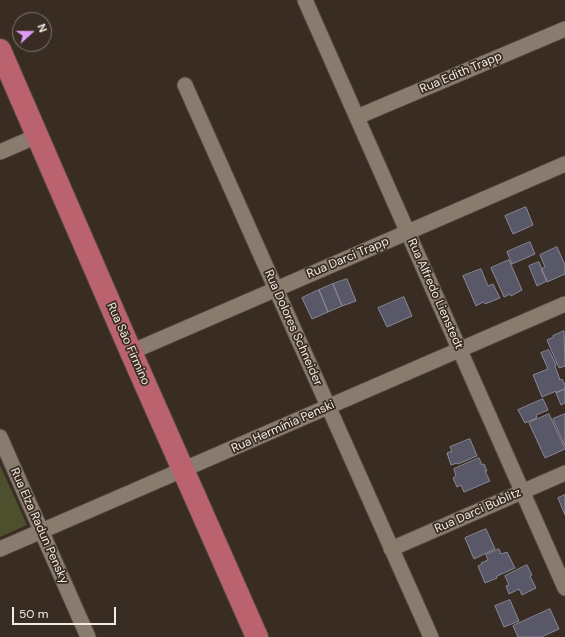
<!DOCTYPE html>
<html>
<head>
<meta charset="utf-8">
<style>
	body { margin:0 }
	#map { position:relative; width:565px; height:637px; overflow:hidden; background:#392c22; font-family:"DM Sans",sans-serif }
	canvas { display:block }
	.north { position:absolute; left:12px; top:12px; width:40px; height:40px; box-sizing:border-box; background:#392c22; border:1px solid #837870; border-radius:50%; rotate:69deg; font-size:11px; font-weight:700; line-height:16px; text-align:center; color:#f3ebe4 }
	.north::after { content:''; display:block; margin:auto; width:14px; height:18px; background:#dd99f4; clip-path:polygon(50% 0,100% 100%,50% 72%,0 100%) }
	.scale { position:absolute; left:12px; top:607px; width:104px; height:18px; box-sizing:border-box; border:2px solid #f3ebe4; border-top:0; padding-left:5px; font-size:12px; line-height:14px; white-space:nowrap; color:#f3ebe4; -webkit-text-stroke:3px #392c22; paint-order:stroke }
</style>
</head>
<body>
<div id="map">
<canvas width="565" height="637"></canvas>
<div class="north">N</div>
<div class="scale">50 m</div>
</div>
<script>
const c = document.querySelector('canvas').getContext('2d');
c.lineJoin = 'round';
function fill(path, color) { c.fillStyle = color; c.fill(path, 'evenodd'); }
function strokePath(path, color, width, dash) { c.strokeStyle = color; c.lineWidth = width; c.lineCap = dash ? 'butt' : 'round'; c.setLineDash(dash || []); c.stroke(path); }
function write(font, color, halo, rows, align = 'center') {
  c.font = font + ' "DM Sans",sans-serif'; c.lineWidth = 3.5; c.setLineDash([]); c.textBaseline = 'middle'; c.strokeStyle = halo; c.fillStyle = color; for (const [text, x, y, turn = 0] of rows) {
    c.save(); c.translate(x, y); c.rotate((+turn || 0) * Math.PI / 180); c.textAlign = isNaN(turn) ? turn : align; if (halo) c.strokeText(text, 0, 0); c.fillText(text, 0, 0); c.restore();
  }
}
const green = new Path2D(`
	M 0,465 L 27,525 L 0,537 Z`);
const building = new Path2D(`
	M 526,207 L 533,225 L 513,234 L 505,216 Z
	M 530,242 L 535,254 L 512,264 L 507,252 Z
	M 557,247 L 565,265 L 565,274 L 547,282 L 541,269 L 545,267 L 540,255 Z
	M 509,260 L 522,290 L 511,296 L 510,294 L 504,297 L 491,268 Z
	M 539,262 L 547,281 L 537,286 L 529,266 Z
	M 481,269 L 488,286 L 493,284 L 500,298 L 485,304 L 483,302 L 476,306 L 463,276 Z
	M 347,279 L 356,301 L 342,306 L 333,284 Z
	M 333,284 L 342,306 L 328,312 L 319,290 Z
	M 319,290 L 328,312 L 312,319 L 302,298 Z
	M 404,297 L 412,316 L 387,327 L 378,308 Z
	M 564,331 L 565,366 L 559,368 L 547,340 L 554,337 L 553,336 Z
	M 549,350 L 556,365 L 555,366 L 560,380 L 562,379 L 565,385 L 565,389 L 556,393 L 556,391 L 542,397 L 533,375 L 548,369 L 541,353 Z
	M 565,389 L 565,403 L 561,405 L 556,393 Z
	M 543,399 L 548,410 L 536,415 L 537,418 L 525,423 L 518,410 Z
	M 549,414 L 565,449 L 545,458 L 529,423 Z
	M 565,414 L 565,446 L 553,419 Z
	M 470,439 L 477,456 L 458,464 L 457,463 L 451,465 L 447,453 L 452,451 L 450,447 Z
	M 479,458 L 482,465 L 484,464 L 487,471 L 485,471 L 490,481 L 464,492 L 461,485 L 457,487 L 453,478 L 456,476 L 454,469 Z
	M 565,495 L 565,515 L 558,498 Z
	M 486,529 L 495,549 L 474,559 L 465,538 Z
	M 499,549 L 501,554 L 507,552 L 515,568 L 497,576 L 497,578 L 485,583 L 478,566 L 482,564 L 481,563 L 488,560 L 486,555 Z
	M 527,565 L 532,575 L 530,576 L 536,588 L 522,595 L 519,589 L 509,594 L 506,586 L 509,585 L 505,576 Z
	M 510,600 L 519,621 L 504,627 L 495,606 Z
	M 550,609 L 559,629 L 541,637 L 518,637 L 513,626 Z`);
const street = new Path2D(`
	M 305,0 L 565,588
	M 185,85 L 431,637
	M 357,117 L 565,29
	M 0,152 L 37,136
	M 131,352 L 565,164
	M 0,437 L 88,637
	M 0,549 L 565,304
	M 391,549 L 565,473`);
const primary = new Path2D(`
	M 0,50 L 131,352 L 257,637`);
const streetNames = [
	["Rua Edith Trapp",461,73,-23],
	["Rua Darci Trapp",348,258,-23],
	["Rua Alfredo Lienstedt",435,294,66],
	["Rua Dolores Schneider",293,328,66],
	["Rua São Firmino",128,344,66],
	["Rua Hermínia Penski",283,427,-24],
	["Rua Darci Bublitz",478,511,-24],
	["Rua Elza Radun Pensky",39,526,66]
];
fill(green, '#4c502d');
fill(building, '#595868');
strokePath(building, '#898899', 1);
strokePath(street, '#53483f', 17);
strokePath(primary, '#53483f', 24);
strokePath(street, '#8a7b6f', 15);
strokePath(primary, '#ba626e', 22);
write('12px', '#f3ebe4', '#392c22', streetNames);
</script>
</body>
</html>
